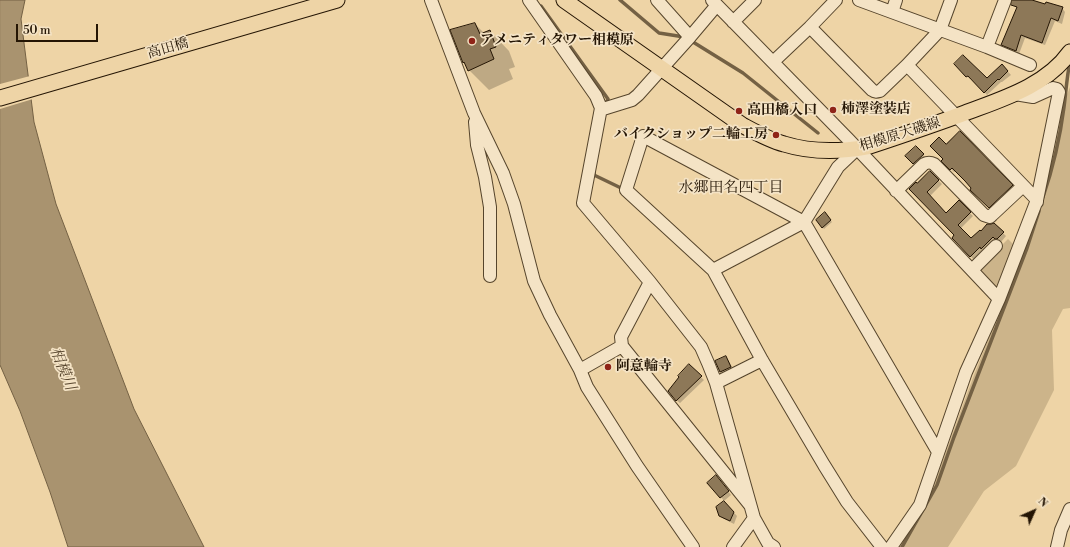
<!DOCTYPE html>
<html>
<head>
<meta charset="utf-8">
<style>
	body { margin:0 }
	#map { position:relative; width:1070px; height:547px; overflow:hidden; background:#eed4a6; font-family:"Libre Bodoni",serif }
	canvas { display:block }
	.north { position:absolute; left:1014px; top:491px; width:40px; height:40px; -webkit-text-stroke:3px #f4e3c5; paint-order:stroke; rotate:45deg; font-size:11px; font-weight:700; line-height:16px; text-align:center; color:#241504 }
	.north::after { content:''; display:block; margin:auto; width:14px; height:18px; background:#241504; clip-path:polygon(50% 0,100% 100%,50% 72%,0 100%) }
	.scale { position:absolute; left:16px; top:24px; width:82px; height:18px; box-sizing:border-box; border:2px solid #241504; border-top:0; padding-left:5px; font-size:12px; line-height:14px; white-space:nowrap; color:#241504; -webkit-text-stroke:3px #f4e3c5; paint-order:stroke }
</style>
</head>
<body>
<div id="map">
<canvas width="1070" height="547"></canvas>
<div class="north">N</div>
<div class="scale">50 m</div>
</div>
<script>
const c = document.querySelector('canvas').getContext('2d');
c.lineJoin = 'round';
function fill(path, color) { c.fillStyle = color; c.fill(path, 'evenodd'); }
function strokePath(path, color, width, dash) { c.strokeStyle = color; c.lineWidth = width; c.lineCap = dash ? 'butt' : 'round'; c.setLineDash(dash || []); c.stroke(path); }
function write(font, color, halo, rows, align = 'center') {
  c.font = font + ' "Libre Bodoni","Noto Serif JP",serif'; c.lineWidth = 3.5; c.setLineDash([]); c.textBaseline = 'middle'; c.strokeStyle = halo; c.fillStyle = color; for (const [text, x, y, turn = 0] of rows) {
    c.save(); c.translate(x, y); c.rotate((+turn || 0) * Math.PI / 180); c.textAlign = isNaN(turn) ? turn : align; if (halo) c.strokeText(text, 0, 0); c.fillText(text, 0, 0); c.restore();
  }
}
const green = new Path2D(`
	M 1070,87 L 1070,308 L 1063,309 L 1052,330 L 1054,390 L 1016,466 L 984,491 L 948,547 L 896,547 L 933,487 L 974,375 L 998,316 L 1059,115 Z
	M 1008,239 L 1016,247 L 997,290 L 977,270 Z`);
const water = new Path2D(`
	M 0,0 L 25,0 L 21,19 L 34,122 L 56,204 L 134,409 L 204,547 L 68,547 L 50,492 L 20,411 L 0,365 Z`);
const pier = new Path2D(`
	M 30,76 L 33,99 L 0,109 L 0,84 Z`);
const shadow = new Path2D(`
	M 1016,0 L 1028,0 L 1062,8 L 1065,12 L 1062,24 L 1055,21 L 1045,45 L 1025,38 L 1019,54 L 1005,48 L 1002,44 L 1017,8 L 1015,6 Z
	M 475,24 L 485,34 L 490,31 L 509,51 L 515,67 L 509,69 L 513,79 L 489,90 L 469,70 L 467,65 L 464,62 Z
	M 955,64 L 987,79 L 1002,65 L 1011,75 L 1002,82 L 1001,82 L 987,95 L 971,78 L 970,79 Z
	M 960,132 L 1015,189 L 993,210 L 956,171 L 954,172 L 943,161 L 946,145 Z
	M 916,147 L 926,158 L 917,167 L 907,156 Z
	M 930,172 L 942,184 L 930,196 L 946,214 L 959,202 L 973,216 L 960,229 L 971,240 L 981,232 L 994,224 L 1006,236 L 1001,242 L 999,242 L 997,240 L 985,251 L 974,260 L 953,238 L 955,235 L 917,185 Z
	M 825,214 L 832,222 L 824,229 L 817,220 Z
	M 725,357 L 729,361 L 734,371 L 724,375 L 721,372 L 716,361 Z
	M 689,366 L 704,380 L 680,403 L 676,400 Z
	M 720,480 L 731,495 L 724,501 L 721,497 Z
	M 724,502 L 737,516 L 734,524 L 724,519 L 720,516 Z`);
const stream = new Path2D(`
	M 620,0 L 659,33 L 678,36 L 693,42 L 743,73 L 818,133
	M 541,6 L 608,99 L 606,104
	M 594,172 L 594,175 L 621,188
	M 1043,197 C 1053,168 1060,138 1064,107 C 1066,91 1067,76 1070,61
	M 902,547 L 937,485 L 954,437 L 1027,248 L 1039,211`);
const building = new Path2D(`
	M 1012,0 L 1032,0 L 1045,4 L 1046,2 L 1063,7 L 1058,21 L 1051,18 L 1042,43 L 1021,35 L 1016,51 L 1001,45 L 1017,7 L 1011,5 Z
	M 475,23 L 480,34 L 490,30 L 496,47 L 490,49 L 494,59 L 468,71 L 464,62 L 463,63 L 450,30 Z
	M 963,55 L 987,78 L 1002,64 L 1008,71 L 999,80 L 998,79 L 984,93 L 968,76 L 966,77 L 954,64 Z
	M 960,131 L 1013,185 L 989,208 L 970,190 L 971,188 L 965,181 L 952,168 L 950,170 L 941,161 L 943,159 L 930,146 L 939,137 L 946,144 Z
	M 916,146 L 924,154 L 913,164 L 905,156 Z
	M 930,171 L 939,180 L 927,192 L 946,213 L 959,200 L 971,212 L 958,225 L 971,238 L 980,230 L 981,231 L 987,224 L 991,224 L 994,223 L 1004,232 L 997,239 L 995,239 L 993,237 L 981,249 L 980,247 L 970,257 L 952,238 L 954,235 L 909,189 L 916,182 L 917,183 Z
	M 825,212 L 831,220 L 822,228 L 816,220 Z
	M 726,356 L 731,367 L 720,372 L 715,361 Z
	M 689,364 L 702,376 L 676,401 L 668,391 L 679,377 L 678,376 Z
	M 716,475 L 729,491 L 720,498 L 707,483 Z
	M 724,501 L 734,512 L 730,521 L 719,516 L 716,507 Z`);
const minor = new Path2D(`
	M 431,0 L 474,113 L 503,173 L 514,204 L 534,281 L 550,315 L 580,370 L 587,387 L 637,466 L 693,547
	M 529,0 L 596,96 L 601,108 L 583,203 L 650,282 L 701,347 L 708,363 L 716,383
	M 657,0 L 690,37
	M 712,0 L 849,140 L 999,299 L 1037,200 L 1059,92 L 1057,89 L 1053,88 L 1033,97 L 1015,94
	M 859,0 L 987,47 L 1030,65
	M 892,12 L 896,0
	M 733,22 L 755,0
	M 810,27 L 872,90 C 875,92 876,92 880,91 L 907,65 L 940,30 L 951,0
	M 987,47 L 1005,0
	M 773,62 L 810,27 L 836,0
	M 907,65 L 1037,200 L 1037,202
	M 601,108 L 603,109 L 632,100 L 638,95 L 690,37 L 717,5
	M 475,122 L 477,145 L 485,177 L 490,207 L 490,276
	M 857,149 L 838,167 L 804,222 L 713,270 L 762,360 L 824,465 L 847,502 L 882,547
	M 896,191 L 924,164 C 928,162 930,162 934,164 L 984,215 L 990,217 L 992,215 L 1023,186
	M 713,270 L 626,190 L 643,136 L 804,222 L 938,452
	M 972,270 L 996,246
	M 650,282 L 621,337 L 622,346 L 750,505
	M 580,370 L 622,346
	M 754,518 L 768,543 L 774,547
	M 733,547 L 754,518 L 716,383 L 762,360
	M 891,547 L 920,505 L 966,372 L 999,299
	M 1057,547 L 1061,530 L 1070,509`);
const major = new Path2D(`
	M 564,0 L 742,125 C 755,132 769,140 784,144 C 810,152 840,152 867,147 C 900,136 933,125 965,113 C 1002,99 1046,86 1070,52
	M 0,98 L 337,0`);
const markers = [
	[472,41,4,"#8f2418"],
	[833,110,4,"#8f2418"],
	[739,111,4,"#8f2418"],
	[776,135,4,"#8f2418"],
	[608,367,4,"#8f2418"]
];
const poiNames = [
	["アメニティタワー相模原",480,41],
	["柿澤塗装店",841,110],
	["高田橋入口",747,111],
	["バイクショップ二輪工房",768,135,"right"],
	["阿意輪寺",616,367]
];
const streetNames = [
	["高田橋",168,49,-16],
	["相模原大磯線",900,135,-17]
];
const neighbourhoodNames = [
	["水郷田名四丁目",731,188]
];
const waterNames = [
	["相模川",62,369,68]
];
fill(green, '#ccb48a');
fill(water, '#a9936f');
strokePath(water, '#746144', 1);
fill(pier, '#eed4a6');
fill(shadow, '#0003');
strokePath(stream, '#746144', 3.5);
fill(building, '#8d7858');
strokePath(building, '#241504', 1);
strokePath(minor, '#56452c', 14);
strokePath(major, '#241504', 17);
strokePath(minor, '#f4e3c5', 12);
strokePath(major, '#eed4a6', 15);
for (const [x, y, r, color] of markers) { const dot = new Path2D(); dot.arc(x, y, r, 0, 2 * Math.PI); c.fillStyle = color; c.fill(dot); strokePath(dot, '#f4e3c5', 1.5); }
write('bold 14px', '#241504', '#f4e3c5', poiNames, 'left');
write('14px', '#241504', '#f4e3c5', streetNames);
write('15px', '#241504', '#f4e3c5', neighbourhoodNames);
write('italic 15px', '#59472f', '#f4e3c5', waterNames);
</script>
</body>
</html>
